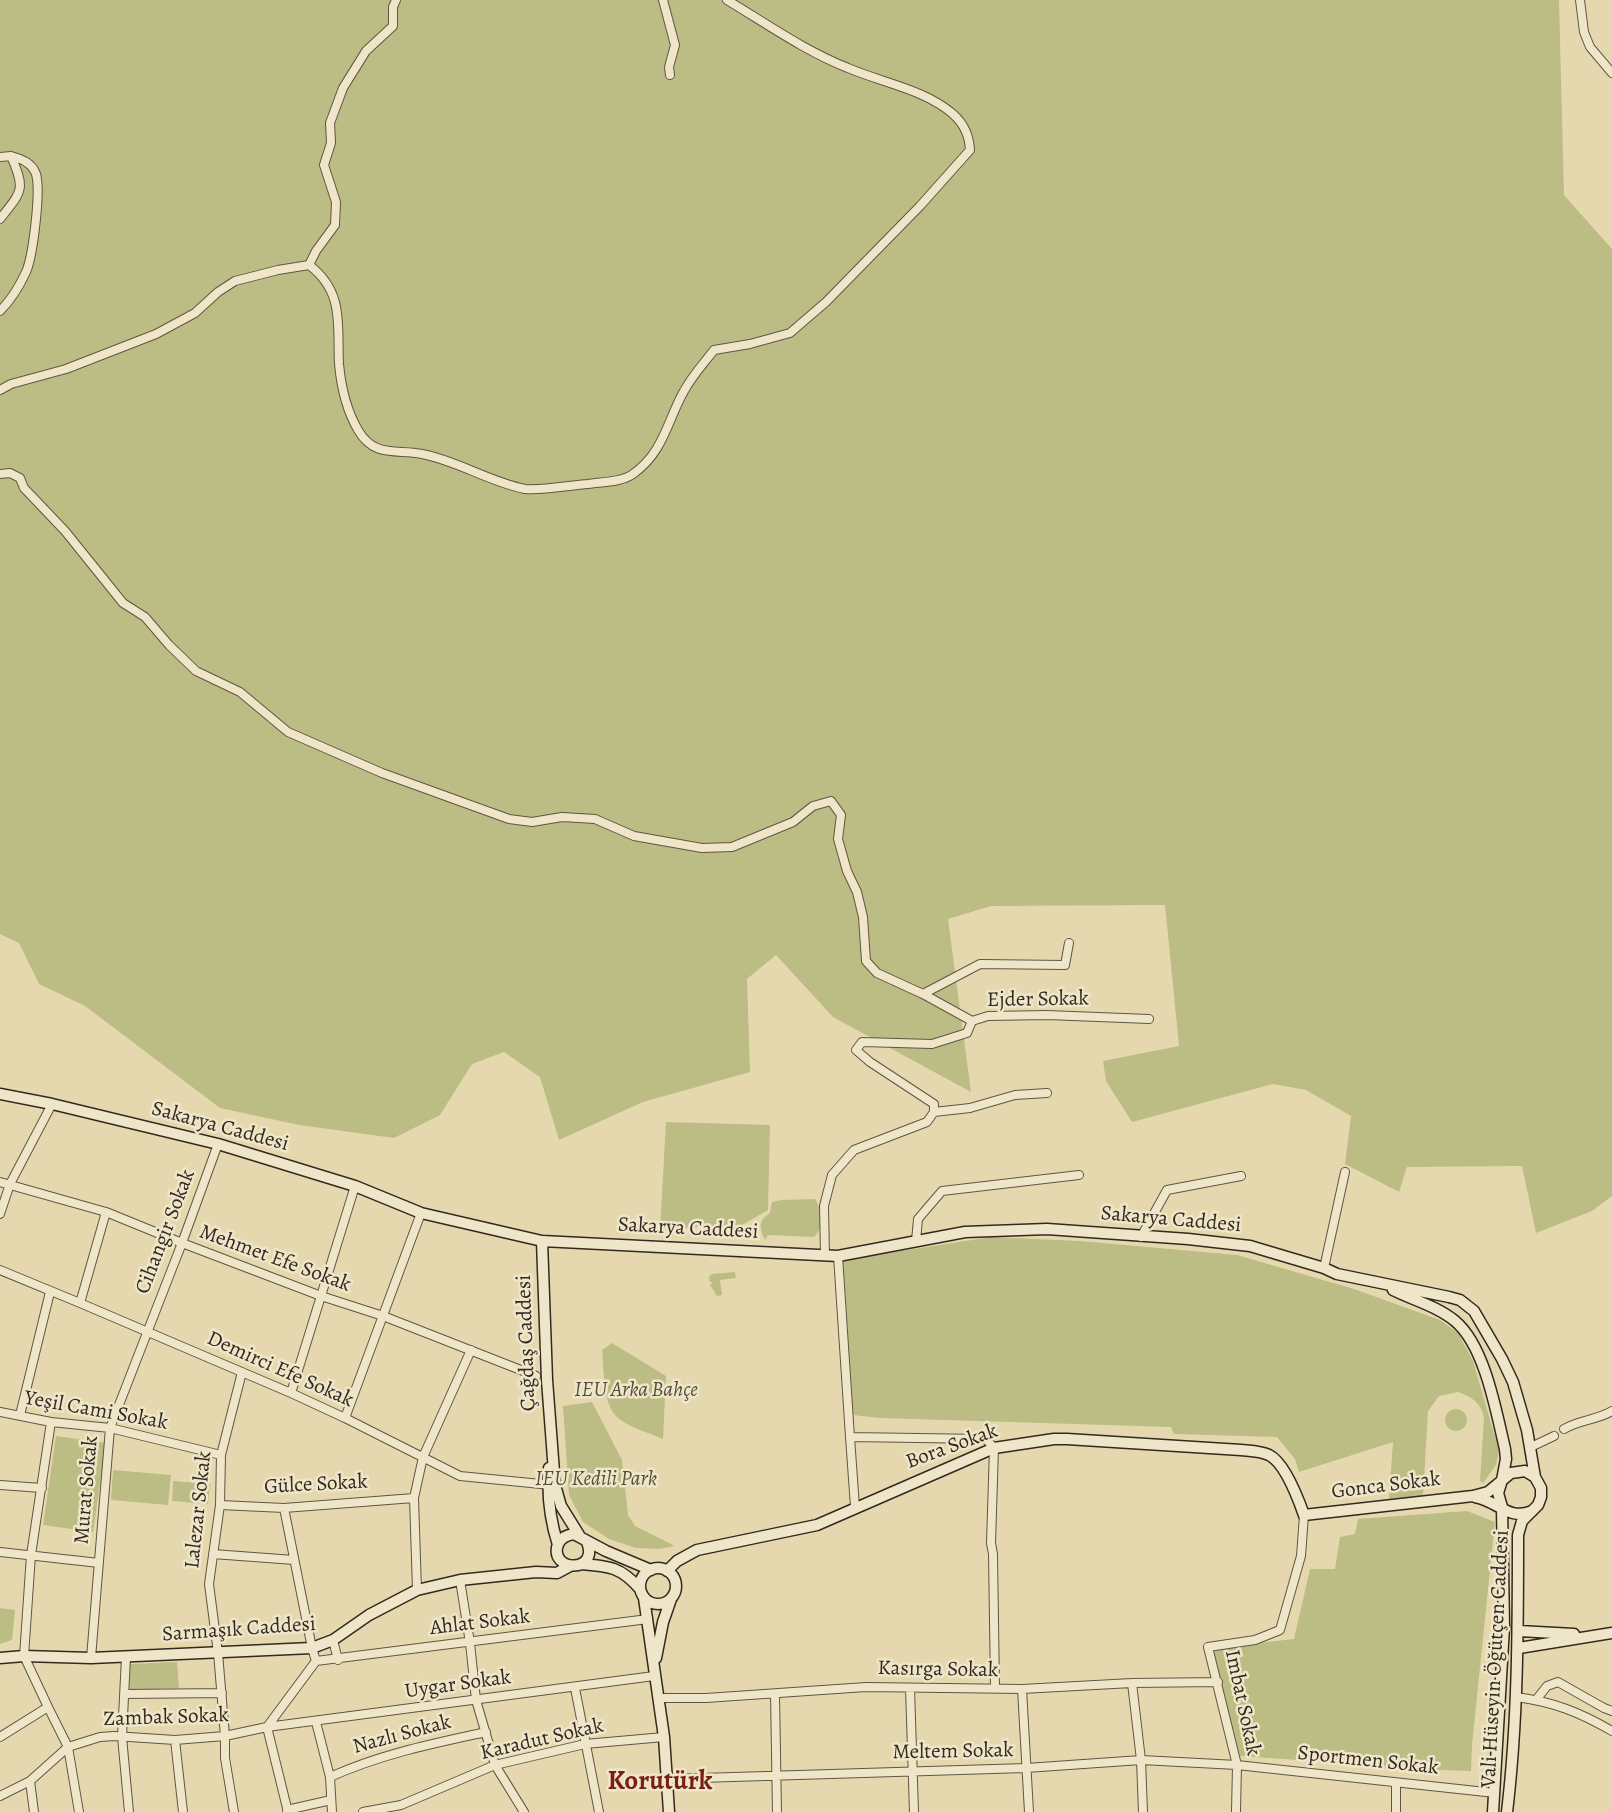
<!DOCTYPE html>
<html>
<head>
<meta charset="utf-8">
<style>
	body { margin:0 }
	canvas { display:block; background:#e6d8ae }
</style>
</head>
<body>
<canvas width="1612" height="1812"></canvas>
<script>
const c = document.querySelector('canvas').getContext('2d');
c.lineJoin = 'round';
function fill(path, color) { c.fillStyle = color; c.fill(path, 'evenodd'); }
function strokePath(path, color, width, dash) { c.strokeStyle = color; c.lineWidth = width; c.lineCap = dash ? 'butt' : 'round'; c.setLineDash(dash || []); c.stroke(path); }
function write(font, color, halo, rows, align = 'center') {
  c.font = font + ' Alegreya,serif'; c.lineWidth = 5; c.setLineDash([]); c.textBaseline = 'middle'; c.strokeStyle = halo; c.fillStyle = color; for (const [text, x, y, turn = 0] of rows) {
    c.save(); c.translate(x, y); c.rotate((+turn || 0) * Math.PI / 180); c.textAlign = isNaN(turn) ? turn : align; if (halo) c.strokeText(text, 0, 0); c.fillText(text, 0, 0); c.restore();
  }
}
const green = new Path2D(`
	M 0,0 L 1559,0 L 1564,195 L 1612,249 L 1612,1196 L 1592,1211 L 1536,1233 L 1522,1166 L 1407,1167 L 1399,1192 L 1345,1164 L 1351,1116 L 1306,1090 L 1273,1084 L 1132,1122 L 1106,1081 L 1103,1061 L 1179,1046 L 1165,905 L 991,906 L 948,919 L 971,1092 L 833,1017 L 776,955 L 747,979 L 750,1072 L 643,1102 L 559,1140 L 540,1077 L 504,1052 L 472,1064 L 440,1115 L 394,1138 L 299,1125 L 220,1108 L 85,1006 L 39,984 L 19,943 L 0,934 Z
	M 666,1122 L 770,1125 L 768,1210 L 742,1225 L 707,1226 L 660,1230 Z
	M 815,1199 C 823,1212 825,1226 814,1237 L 768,1235 L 765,1240 C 759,1227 758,1221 770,1213 L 772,1202 L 782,1200 Z
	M 991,1237 L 1080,1241 L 1237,1255 L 1354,1289 L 1440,1320 L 1458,1333 L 1473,1361 L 1499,1451 L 1496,1465 L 1483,1483 L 1480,1481 L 1484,1417 C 1480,1402 1472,1397 1458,1392 L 1439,1396 L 1428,1411 L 1423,1496 L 1389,1499 L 1393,1442 L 1299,1472 L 1295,1459 L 1277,1437 L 1174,1434 L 1171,1427 L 880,1418 L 853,1415 L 843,1260 Z
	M 735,1272 L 736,1278 L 720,1280 L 722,1295 L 717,1296 L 710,1285 L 713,1282 L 710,1282 L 709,1277 L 712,1274 Z
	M 612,1343 L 666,1376 L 663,1439 C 648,1432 626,1427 615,1415 C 603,1402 604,1368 602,1350 Z
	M 592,1402 L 622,1460 L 628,1515 L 635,1526 L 675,1546 L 659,1549 L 636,1548 L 609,1539 L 583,1522 L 569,1495 L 563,1406 Z
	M1445 1420a11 11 0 1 1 22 0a11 11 0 1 1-22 0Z
	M 56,1436 L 106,1443 L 93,1532 L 43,1525 Z
	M 113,1470 L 171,1475 L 168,1505 L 111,1500 Z
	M 173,1481 L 210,1484 L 208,1504 L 172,1501 Z
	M 1467,1511 L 1495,1522 L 1472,1745 L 1471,1771 L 1370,1768 L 1369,1765 L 1240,1756 L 1211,1648 L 1294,1639 L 1310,1569 L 1335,1569 L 1340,1537 L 1355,1534 L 1358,1519 Z
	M 0,1608 L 15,1610 L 12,1640 L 0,1644 Z
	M 177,1662 L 179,1688 L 129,1690 L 130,1664 Z`);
const street = new Path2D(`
	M 396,0 L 393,7 L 393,26 L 366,51 L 343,88 L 330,123 L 331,143 L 324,165 L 336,202 L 335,225 L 316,251 L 309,265 C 345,292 337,326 339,364 C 341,386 347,411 358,430 C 374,458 396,449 422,454 C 456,460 489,482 525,489 C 541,491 571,485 588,484 C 602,482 622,482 633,474 C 664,452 667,421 684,391 C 692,376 704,363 714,350 L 750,344 L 790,333 L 826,302 L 920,206 L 970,150 C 969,136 965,125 953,114 C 924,89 883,83 848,68 C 805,51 767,24 727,0
	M 663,0 L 675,45 L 669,67 L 670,75
	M 1580,0 L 1584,32 L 1590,47 L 1612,73
	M 0,157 L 11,156 C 26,190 22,191 0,219
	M 0,311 C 10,301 20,285 26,272 C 33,256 41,191 36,174 C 32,163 22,159 11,156
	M 0,390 L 11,384 L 66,369 L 156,334 L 195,313 L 218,292 L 235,281 L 278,270 L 309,265
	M 0,474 L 10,473 L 20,478 L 24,488 L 65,531 L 123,603 L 145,617 L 169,645 L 196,671 L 240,692 L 288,732 L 382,773 L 509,819 L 532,822 L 562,817 L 595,819 L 634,836 L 702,848 L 732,847 L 793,822 L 813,806 L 831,801 L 841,815 L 838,839 L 847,871 L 857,892 L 863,917 L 866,961 L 877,973 L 923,994 L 972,1021
	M 923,994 L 980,964 L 1065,965 L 1069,943
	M 934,1112 L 970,1108 L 1015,1095 L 1047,1093
	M 0,1182 L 106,1212 L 182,1243 L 321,1296 L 383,1316 L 536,1376
	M 0,1214 L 10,1184 L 52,1104
	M 1141,1237 L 1167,1190 L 1241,1176
	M 916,1241 L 918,1219 L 942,1191 L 1079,1175
	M 825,1255 L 824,1206 L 832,1175 L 854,1150 L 927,1122 L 934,1112 L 934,1104 L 870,1062 L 856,1050 L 862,1042 L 932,1044 L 967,1033 L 972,1021 L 988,1016 L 1047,1015 L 1149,1019
	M 838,1256 L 850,1437 L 986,1439 L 994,1448 L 991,1543 L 993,1554 L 995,1688
	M 1324,1268 L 1345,1172
	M 0,1270 L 80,1303 L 291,1393 L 345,1418 L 460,1476 L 551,1485
	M 80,1303 L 106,1212
	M 291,1393 L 355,1186
	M 0,1412 L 51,1422 L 110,1428 L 221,1455
	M 20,1415 L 50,1292
	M 345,1418 L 421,1213
	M 51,1422 L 31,1555 L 24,1656 L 48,1707 L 68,1747 L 79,1812
	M 1564,1429 C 1579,1420 1597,1420 1612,1411
	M 850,1437 L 855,1507
	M 1531,1447 L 1554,1436
	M 0,1485 L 42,1488
	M 220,1505 L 284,1508 L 414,1498
	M 284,1508 L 312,1648 L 316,1661
	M 0,1552 L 99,1563
	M 213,1554 L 294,1560
	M 460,1580 L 470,1643 L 476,1700 L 495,1765 L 524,1812
	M 417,1590 L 414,1498 L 423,1457 L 471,1350
	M 333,1640 L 338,1660
	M 126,1657 L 122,1737 L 129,1812
	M 91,1658 L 110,1428 L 182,1243 L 218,1144
	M 316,1661 L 648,1619
	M 1132,1683 L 1141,1760 L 1143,1812
	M 575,1688 L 599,1812
	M 910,1688 L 914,1812
	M 1022,1689 L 1029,1812
	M 125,1694 L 222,1693
	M 775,1694 L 777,1812
	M 1516,1697 C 1554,1702 1579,1712 1612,1731
	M 658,1698 L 706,1698 L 866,1687 L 1022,1689 L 1132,1683 L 1218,1682
	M 1536,1700 L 1547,1686 L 1558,1682 L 1604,1708 L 1612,1711
	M 316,1722 L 330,1777 L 332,1812
	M 0,1737 L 48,1707
	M 175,1740 L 183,1812
	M 330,1777 C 381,1754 431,1744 486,1732
	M 668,1779 L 1026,1768 L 1141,1760 L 1237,1765 L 1495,1793
	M 30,1781 L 34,1812
	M 0,1796 L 30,1781 L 68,1747 L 100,1737 L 114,1736 L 175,1740 L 225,1736 L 267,1727 L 316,1661
	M 287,1810 L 331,1800
	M 234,1812 L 225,1758 L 225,1736 L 218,1653 L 209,1584 L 220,1505 L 221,1455 L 242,1372
	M 288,1812 L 267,1727 L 654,1676
	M 363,1812 L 401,1805 L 495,1765 L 585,1744 L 664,1737
	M 1236,1812 L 1237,1765 L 1208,1647 L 1255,1640 L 1280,1630 L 1301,1556 L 1304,1515
	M 1396,1812 L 1396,1783`);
const secondary = new Path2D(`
	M 0,1094 L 52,1104 L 218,1144 L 355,1186 L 421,1213 L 542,1241 L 838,1256 L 965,1232 L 1047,1229 L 1188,1239 L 1250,1246 L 1324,1268 L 1337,1274 L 1449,1297 L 1460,1300 L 1474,1311 L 1502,1359 L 1513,1382 L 1527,1430 L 1535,1477
	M 542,1241 L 547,1380 L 555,1485 L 561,1506 L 579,1535
	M 1393,1290 C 1413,1300 1437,1306 1455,1321 C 1485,1346 1496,1411 1505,1449 L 1506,1459 L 1502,1480 L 1498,1493 L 1502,1507 L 1504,1627 L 1493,1812
	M 549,1468 C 547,1494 550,1520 558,1545
	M 1475,1497 C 1498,1501 1508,1521 1532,1511
	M 587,1542 C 600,1574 548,1572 558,1544 C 561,1537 567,1535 574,1534 L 606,1551 L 651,1570
	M 581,1564 C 609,1566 621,1567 640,1589
	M640 1586a18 18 0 1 1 36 0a18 18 0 1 1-36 0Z
	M 667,1571 L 677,1561 L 697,1550 L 817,1525 L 994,1448 L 1054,1439 L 1067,1439 L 1241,1450 C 1250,1451 1260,1451 1269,1455 C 1285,1463 1298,1498 1304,1515 L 1473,1496 L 1488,1492 L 1511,1473 L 1525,1471 L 1535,1477 L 1541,1488 L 1541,1497 L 1538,1505 L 1522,1521 L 1518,1535 C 1518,1628 1518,1720 1507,1812
	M 644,1598 L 664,1737 L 669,1812
	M 1519,1631 L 1574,1634
	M 1519,1648 L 1612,1633
	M 0,1658 L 24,1656 L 91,1658 L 312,1648 L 333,1640 L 369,1615 L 417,1590 L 460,1580 L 536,1572 L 557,1573 L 570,1566
	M 656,1658 L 663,1622 L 671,1599`);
const streetNames = [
	["Ejder Sokak",1038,1000,-1],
	["Sakarya Caddesi",220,1127,15],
	["Sakarya Caddesi",1171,1220,5],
	["Sakarya Caddesi",688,1229,3],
	["Cihangir Sokak",166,1232,-69],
	["Mehmet Efe Sokak",275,1259,20],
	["Çağdaş Caddesi",527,1343,-92],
	["Demirci Efe Sokak",280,1370,24],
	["Yeşil Cami Sokak",96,1411,10],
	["Bora Sokak",952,1447,-20],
	["Gülce Sokak",316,1485,-3],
	["Gonca Sokak",1386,1486,-7],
	["Murat Sokak",87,1490,-85],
	["Lalezar Sokak",199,1510,-84],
	["Ahlat Sokak",480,1623,-7],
	["Sarmaşık Caddesi",239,1630,-4],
	["Vali Hüseyin Öğütçen Caddesi",1496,1659,-87],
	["Kasırga Sokak",938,1670,1],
	["Uygar Sokak",458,1685,-8],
	["Imbat Sokak",1242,1703,78],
	["Zambak Sokak",166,1718,-2],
	["Nazlı Sokak",402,1735,-15],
	["Karadut Sokak",542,1740,-13],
	["Meltem Sokak",953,1752,-1],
	["Sportmen Sokak",1368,1761,6]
];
const parkNames = [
	["IEU Arka Bahçe",636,1391],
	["IEU Kedili Park",596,1480]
];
const districtNames = [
	["Korutürk",660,1782]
];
fill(green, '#bcbc85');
strokePath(street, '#605543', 10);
strokePath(secondary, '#33291f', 13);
strokePath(street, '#efe6ca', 8);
strokePath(secondary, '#efe6ca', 10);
write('21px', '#33291f', '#efe6ca', streetNames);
write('italic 21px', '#554e38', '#efe6ca', parkNames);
write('bold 27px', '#7a1f14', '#efe6ca', districtNames);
</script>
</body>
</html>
